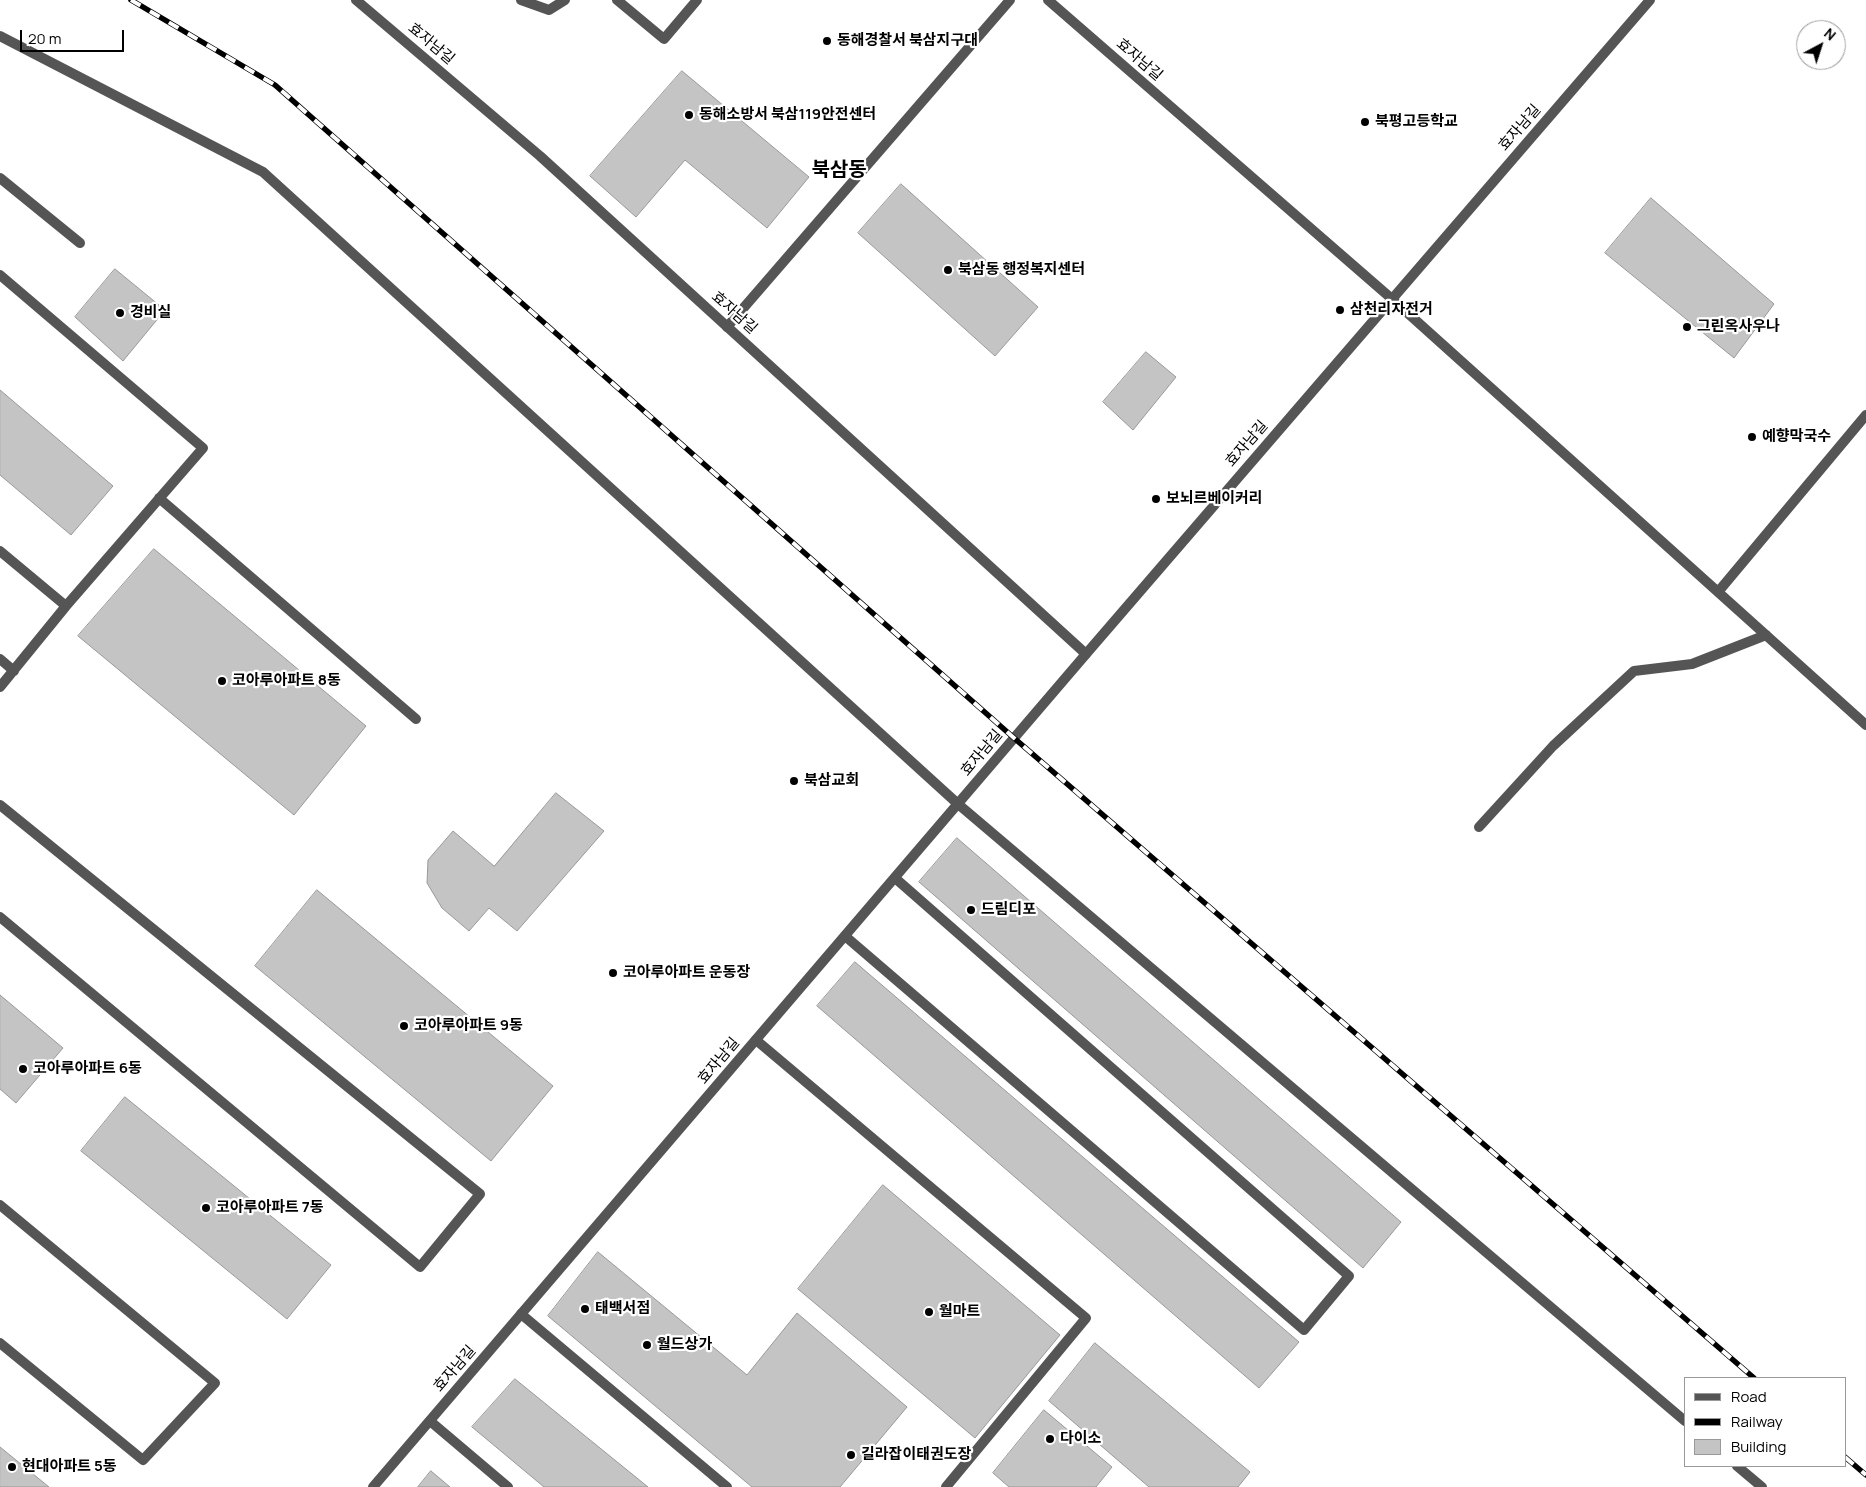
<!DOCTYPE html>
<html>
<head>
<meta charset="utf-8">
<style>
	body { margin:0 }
	#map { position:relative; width:1866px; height:1487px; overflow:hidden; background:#fff; font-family:Manrope,sans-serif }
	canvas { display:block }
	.legend { position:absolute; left:1684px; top:1377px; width:162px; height:90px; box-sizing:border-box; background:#fff; border:1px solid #999; margin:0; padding:6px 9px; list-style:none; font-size:15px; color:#000 }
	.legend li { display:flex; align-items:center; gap:10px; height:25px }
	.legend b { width:25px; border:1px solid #999 }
	.north { position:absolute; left:1796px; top:20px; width:50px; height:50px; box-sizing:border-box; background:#fff; border:1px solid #999; border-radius:50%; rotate:40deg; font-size:14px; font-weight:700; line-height:20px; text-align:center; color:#000 }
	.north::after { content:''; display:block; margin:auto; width:18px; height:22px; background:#000; clip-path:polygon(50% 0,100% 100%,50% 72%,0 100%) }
	.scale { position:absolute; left:20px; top:30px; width:104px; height:22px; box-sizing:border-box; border:2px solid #000; border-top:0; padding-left:6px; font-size:15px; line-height:18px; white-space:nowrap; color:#000; -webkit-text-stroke:4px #fff; paint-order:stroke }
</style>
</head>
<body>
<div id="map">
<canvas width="1866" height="1487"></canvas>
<ul class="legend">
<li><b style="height:6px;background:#555"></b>Road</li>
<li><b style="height:6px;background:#000"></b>Railway</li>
<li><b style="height:14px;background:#c4c4c4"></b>Building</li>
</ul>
<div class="north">N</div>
<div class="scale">20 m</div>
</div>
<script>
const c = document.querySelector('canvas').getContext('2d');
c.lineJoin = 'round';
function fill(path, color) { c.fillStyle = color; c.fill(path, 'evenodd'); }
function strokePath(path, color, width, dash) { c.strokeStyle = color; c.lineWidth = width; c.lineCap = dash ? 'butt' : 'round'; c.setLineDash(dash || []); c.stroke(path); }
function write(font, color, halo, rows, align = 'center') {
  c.font = font + ' Manrope,"Noto Sans KR",sans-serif'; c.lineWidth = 4.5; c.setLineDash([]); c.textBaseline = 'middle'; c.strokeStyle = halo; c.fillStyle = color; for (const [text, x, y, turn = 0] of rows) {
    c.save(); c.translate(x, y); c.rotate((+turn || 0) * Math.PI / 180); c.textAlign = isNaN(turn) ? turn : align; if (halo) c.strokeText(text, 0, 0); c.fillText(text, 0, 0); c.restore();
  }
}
const building = new Path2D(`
	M 682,71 L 809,177 L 767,228 L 685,160 L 636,217 L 590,176 Z
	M 901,184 L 1038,307 L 995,356 L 858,233 Z
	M 1651,198 L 1774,304 L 1734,358 L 1605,253 Z
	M 115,269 L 165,310 L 123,361 L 75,317 Z
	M 1146,352 L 1176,377 L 1133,430 L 1103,402 Z
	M 0,390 L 113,486 L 71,535 L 0,475 Z
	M 154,549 L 366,726 L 294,815 L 78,636 Z
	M 556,793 L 604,831 L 517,931 L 489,908 L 469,931 L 442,908 L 427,883 L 428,860 L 453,831 L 494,866 Z
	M 957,838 L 1401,1222 L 1363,1268 L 919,882 Z
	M 317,890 L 553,1086 L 491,1161 L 255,966 Z
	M 855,962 L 1299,1342 L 1259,1388 L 817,1006 Z
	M 0,995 L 63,1048 L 16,1103 L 0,1089 Z
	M 125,1097 L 331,1265 L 287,1319 L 81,1151 Z
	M 883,1185 L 1060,1335 L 975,1438 L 798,1289 Z
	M 598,1252 L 747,1375 L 797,1313 L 907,1407 L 840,1487 L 752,1487 L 548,1316 Z
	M 1095,1343 L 1250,1472 L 1238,1487 L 1149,1487 L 1049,1401 Z
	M 515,1379 L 648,1487 L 544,1487 L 472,1427 Z
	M 1044,1410 L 1112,1467 L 1096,1487 L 1009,1487 L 993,1473 Z
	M 0,1447 L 49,1487 L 0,1487 Z
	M 431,1471 L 450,1487 L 418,1487 Z`);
const service = new Path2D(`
	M 521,0 L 549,10 L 565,0
	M 617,0 L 664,39 L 697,0
	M 0,178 L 80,243
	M 0,275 L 203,448 L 66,606 L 0,687
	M 727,327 L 1010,0
	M 159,498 L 416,719
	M 0,551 L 66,606
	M 0,659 L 14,671
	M 0,805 L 480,1194 L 420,1267 L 0,917
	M 1479,827 L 1553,746 L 1634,671 L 1692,664 L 1766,635
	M 845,936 L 1304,1330 L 1349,1276 L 895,878
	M 0,1205 L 215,1383 L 143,1460 L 0,1343
	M 430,1421 L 508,1487`);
const minor = new Path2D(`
	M 356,0 L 540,156 L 1086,654
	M 1048,0 L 1392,299 L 1866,725
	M 0,36 L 263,172 L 958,804 L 1685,1421
	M 1718,592 L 1866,415
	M 756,1040 L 1086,1318 L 946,1487
	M 521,1314 L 727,1487
	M 1737,1466 L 1762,1487`);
const tertiary = new Path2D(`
	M 373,1487 L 1086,654 L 1650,0`);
const rail = new Path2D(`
	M 131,0 L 275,85 L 1014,738 L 1754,1378
	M 1845,1457 L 1866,1475`);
const markers = [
	[827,41,5,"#000"],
	[689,115,5,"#000"],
	[1365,122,5,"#000"],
	[948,270,5,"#000"],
	[1340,310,5,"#000"],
	[120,313,5,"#000"],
	[1687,327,5,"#000"],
	[1752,437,5,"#000"],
	[1156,499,5,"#000"],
	[222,681,5,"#000"],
	[794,781,5,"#000"],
	[971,910,5,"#000"],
	[613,973,5,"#000"],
	[404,1026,5,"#000"],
	[23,1069,5,"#000"],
	[206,1208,5,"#000"],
	[585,1309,5,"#000"],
	[929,1312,5,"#000"],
	[647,1345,5,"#000"],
	[1050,1439,5,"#000"],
	[851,1455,5,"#000"],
	[12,1467,5,"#000"]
];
const poiNames = [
	["동해경찰서 북삼지구대",837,41],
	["동해소방서 북삼119안전센터",699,115],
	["북평고등학교",1375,122],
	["북삼동 행정복지센터",958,270],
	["삼천리자전거",1350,310],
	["경비실",130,313],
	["그린옥사우나",1697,327],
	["예향막국수",1762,437],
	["보뇌르베이커리",1166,499],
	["코아루아파트 8동",232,681],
	["북삼교회",804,781],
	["드림디포",981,910],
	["코아루아파트 운동장",623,973],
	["코아루아파트 9동",414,1026],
	["코아루아파트 6동",33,1069],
	["코아루아파트 7동",216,1208],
	["태백서점",595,1309],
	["월마트",939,1312],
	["월드상가",657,1345],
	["다이소",1060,1439],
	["길라잡이태권도장",861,1455],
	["현대아파트 5동",22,1467]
];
const streetNames = [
	["효자남길",431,44,40],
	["효자남길",1139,60,41],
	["효자남길",1520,128,-49],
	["효자남길",734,313,42],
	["효자남길",1247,444,-49],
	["효자남길",982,753,-50],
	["효자남길",719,1061,-50],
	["효자남길",455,1369,-49]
];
const districtNames = [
	["북삼동",839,170]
];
fill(building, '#c4c4c4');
strokePath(building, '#999', 1);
strokePath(service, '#555', 10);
strokePath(minor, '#555', 10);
strokePath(tertiary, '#555', 10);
strokePath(rail, '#000', 5.5);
strokePath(rail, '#fff', 4, [11]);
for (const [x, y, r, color] of markers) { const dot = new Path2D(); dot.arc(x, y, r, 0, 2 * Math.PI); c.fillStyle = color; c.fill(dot); strokePath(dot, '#fff', 2); }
write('bold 15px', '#000', '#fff', poiNames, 'left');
write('15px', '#000', '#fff', streetNames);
write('bold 20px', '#000', '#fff', districtNames);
</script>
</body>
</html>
